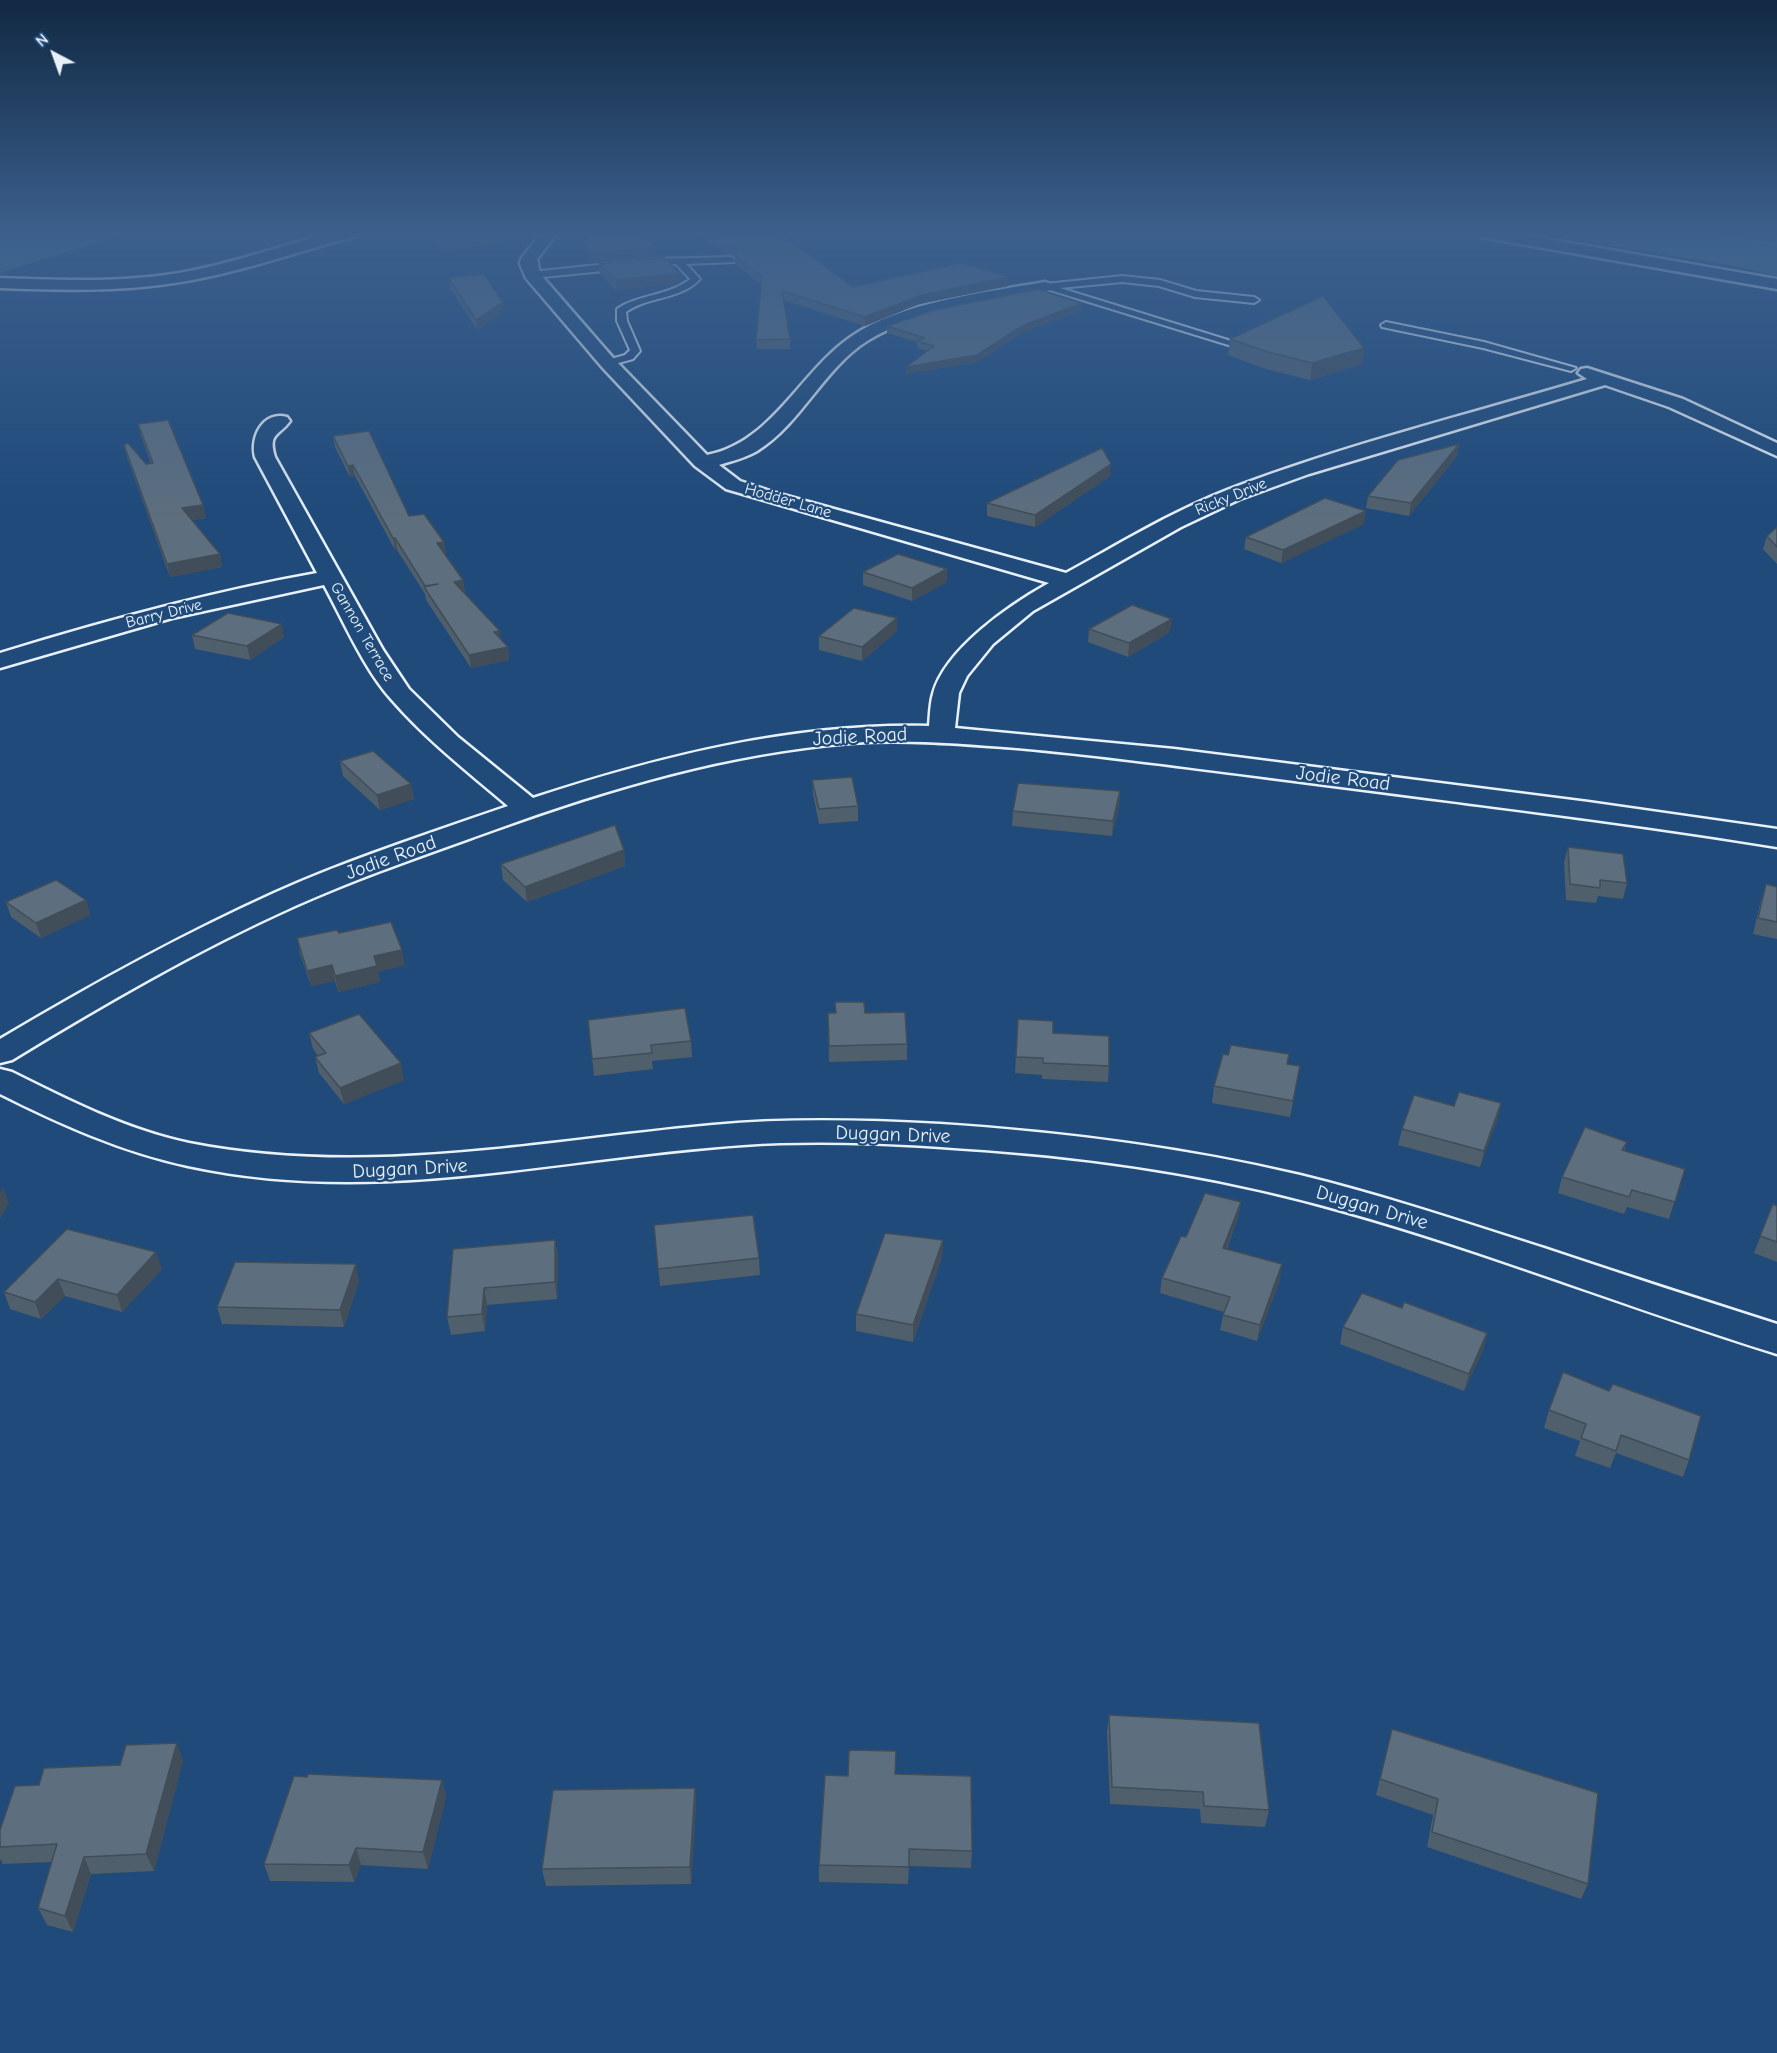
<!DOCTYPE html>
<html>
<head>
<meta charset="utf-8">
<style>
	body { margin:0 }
	#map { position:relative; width:1777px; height:2053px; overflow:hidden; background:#1f4a7a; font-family:"Comic Neue",sans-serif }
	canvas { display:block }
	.north { position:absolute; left:24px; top:24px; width:60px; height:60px; -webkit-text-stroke:4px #1f4a7a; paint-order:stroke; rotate:319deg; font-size:16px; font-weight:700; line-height:24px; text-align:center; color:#e8f1f8 }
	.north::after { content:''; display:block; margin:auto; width:21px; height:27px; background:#e8f1f8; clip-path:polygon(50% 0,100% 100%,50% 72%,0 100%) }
</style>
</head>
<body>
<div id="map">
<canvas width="1777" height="2053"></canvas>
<div class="north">N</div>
</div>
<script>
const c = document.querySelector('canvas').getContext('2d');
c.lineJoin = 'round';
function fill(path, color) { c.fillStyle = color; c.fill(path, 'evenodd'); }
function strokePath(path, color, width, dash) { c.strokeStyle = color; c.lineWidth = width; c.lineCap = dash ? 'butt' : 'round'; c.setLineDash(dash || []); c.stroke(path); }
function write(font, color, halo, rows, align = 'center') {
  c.font = font + ' "Comic Neue",sans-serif'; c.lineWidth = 4.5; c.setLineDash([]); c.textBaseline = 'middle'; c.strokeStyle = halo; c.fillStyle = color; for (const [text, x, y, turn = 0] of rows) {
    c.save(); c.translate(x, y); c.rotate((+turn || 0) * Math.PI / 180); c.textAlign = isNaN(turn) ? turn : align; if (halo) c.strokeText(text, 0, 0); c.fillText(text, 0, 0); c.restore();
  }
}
const green = new Path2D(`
	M 0,232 L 129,232 L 0,273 Z
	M 1531,232 L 1777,232 L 1777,276 L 1739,267 Z`);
const water = new Path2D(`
	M 1709,232 L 1777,232 L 1777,245 Z`);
const service = new Path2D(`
	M 731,257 L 736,260 L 734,262 L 686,264 L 700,279 C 681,300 648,296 626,312 L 627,321 L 640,351 L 633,359 L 608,366 L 603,363 L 604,361 L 625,355 L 630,350 L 617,321 L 617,309 C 639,294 669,296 690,279 L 676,264 L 532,278 L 527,275 L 532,272 L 653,259 Z
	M 1122,276 L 1160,280 L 1196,291 L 1254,297 L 1259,300 L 1254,303 L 1195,297 L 1159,286 L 1122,282 L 1060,288 L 1244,345 L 1235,347 L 1040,287 L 1045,284 Z
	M 1386,322 L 1484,342 L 1576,368 L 1571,371 L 1483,348 L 1382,327 L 1381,325 Z`);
const minor = new Path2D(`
	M 542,232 L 558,232 L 537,259 L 540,274 L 614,359 L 707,455 C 773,442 800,371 852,336 C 901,302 987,292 1045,282 L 1051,284 L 1053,287 L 1051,290 C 990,306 921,307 867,341 C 823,369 801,424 757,451 C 745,458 732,461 719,465 L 740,481 L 776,493 L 1066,573 C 1119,544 1171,512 1227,490 C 1344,445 1467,415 1587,379 L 1578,373 L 1581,369 L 1587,368 L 1683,399 L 1777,443 L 1777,456 L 1669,407 L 1605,385 L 1309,474 L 1240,499 L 1181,527 L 1033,611 L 993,644 L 967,676 L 959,693 L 955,728 L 1174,749 L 1588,802 L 1777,829 L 1777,847 C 1604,819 1430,799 1256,776 C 1176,766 1097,755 1017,748 C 962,744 907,739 851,743 C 728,753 610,788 494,830 C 427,854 360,877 295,906 C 197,950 104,1004 12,1060 L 0,1063 L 0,1039 C 89,986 179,936 274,893 C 350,859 430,833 508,806 C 468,772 427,740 392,700 C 364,669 344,622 324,585 L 172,618 L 0,668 L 0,653 C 104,621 210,592 317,573 L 255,457 C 250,437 263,411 287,417 L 290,421 C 278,437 268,433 275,457 L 383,650 L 409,689 L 458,737 L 533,798 C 661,756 793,723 929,726 C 930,716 930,704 933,694 C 945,649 1011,604 1049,583 L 726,489 L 695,466 L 602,367 L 526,278 L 520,264 L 521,259 Z
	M 0,1069 L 12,1072 C 68,1100 127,1130 189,1143 C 367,1178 537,1141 713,1125 C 789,1118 865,1120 940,1124 C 1062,1132 1181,1147 1300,1175 C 1382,1195 1463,1222 1544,1248 C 1621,1274 1699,1299 1777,1324 L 1777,1354 C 1631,1309 1489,1252 1342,1211 C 1233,1180 1121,1161 1008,1152 C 920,1145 831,1139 743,1145 C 554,1158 378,1207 188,1166 C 122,1152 60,1124 0,1094 Z`);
const tertiary = new Path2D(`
	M 334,232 L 363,232 L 360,235 C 298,251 237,274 174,283 C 116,292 58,290 0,288 L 0,278 C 59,280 120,283 179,273 C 232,264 282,245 334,232 Z
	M 1473,232 L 1507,232 L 1777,279 L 1777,289 L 1481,237 Z`);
const wall = new Path2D(`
	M 430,232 L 499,232 L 503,244 L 443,250 Z
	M 695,232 L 778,232 L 853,287 L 1008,277 L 1008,286 L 919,304 L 865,326 L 783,300 L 790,339 L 790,349 L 757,349 L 756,340 L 761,285 L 735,264 L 735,257 L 731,255 L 724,255 Z
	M 599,264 L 679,283 L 677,284 L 616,290 L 600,274 Z
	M 449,278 L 503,302 L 504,312 L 477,330 L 450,288 Z
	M 1082,310 L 1022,333 L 977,362 L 906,374 L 927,351 L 917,348 L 917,342 L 887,333 L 887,326 Z
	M 1230,339 L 1364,348 L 1362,364 L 1310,380 L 1266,369 L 1228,355 Z
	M 138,424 L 203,505 L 206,518 L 192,520 L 220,554 L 222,567 L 170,577 L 127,457 L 124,445 L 146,464 L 151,463 L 141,436 Z
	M 333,436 L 409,516 L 444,542 L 445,554 L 463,580 L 465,593 L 464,593 L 508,647 L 509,660 L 471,668 L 426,600 L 425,594 L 397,550 L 395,550 L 355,476 L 350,477 L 335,447 Z
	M 1459,444 L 1457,456 L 1409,516 L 1366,508 L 1368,496 Z
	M 1110,476 L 1035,527 L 987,516 L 987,503 Z
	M 1364,524 L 1281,563 L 1244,549 L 1246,537 Z
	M 1777,527 L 1777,564 L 1763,549 L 1767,536 Z
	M 863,572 L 947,582 L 912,601 L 863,585 Z
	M 1089,629 L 1170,632 L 1128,657 L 1088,642 Z
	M 897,631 L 862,661 L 819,650 L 819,636 Z
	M 192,635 L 284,637 L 250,660 L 195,649 Z
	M 340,761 L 411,784 L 414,799 L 380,810 L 343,776 Z
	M 812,780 L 858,806 L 858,821 L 819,824 L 813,794 Z
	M 1120,791 L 1119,806 L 1112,836 L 1012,826 L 1013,811 Z
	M 1568,847 L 1627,883 L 1623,899 L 1598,896 L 1596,903 L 1566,900 L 1564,862 Z
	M 624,850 L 625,866 L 527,902 L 503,880 L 501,864 Z
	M 1766,884 L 1777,887 L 1777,939 L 1753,934 L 1761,900 Z
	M 86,900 L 90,915 L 41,938 L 11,917 L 6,902 Z
	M 339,933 L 405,965 L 378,972 L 380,982 L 338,992 L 335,981 L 311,986 L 300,954 L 297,938 Z
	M 828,1013 L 865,1013 L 907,1044 L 907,1060 L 829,1062 Z
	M 1018,1019 L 1053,1033 L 1109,1066 L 1108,1082 L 1042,1079 L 1042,1075 L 1015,1073 Z
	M 588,1020 L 691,1041 L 692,1057 L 652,1061 L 653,1069 L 594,1076 Z
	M 309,1033 L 404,1080 L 344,1104 L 319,1073 L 315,1057 L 318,1056 L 313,1049 Z
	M 1287,1064 L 1297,1083 L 1290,1117 L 1212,1103 L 1214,1086 Z
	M 1501,1103 L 1497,1120 L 1480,1167 L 1398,1145 L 1402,1129 Z
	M 1627,1142 L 1624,1151 L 1685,1169 L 1669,1219 L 1627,1207 L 1624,1214 L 1558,1193 L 1562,1177 Z
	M 1241,1202 L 1238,1217 L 1227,1249 L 1280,1280 L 1257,1341 L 1220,1330 L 1224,1312 L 1160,1293 L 1162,1278 L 1186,1237 Z
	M 1773,1204 L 1777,1206 L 1777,1262 L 1754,1253 Z
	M 654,1225 L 759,1258 L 760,1275 L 660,1286 Z
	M 67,1229 L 162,1269 L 122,1312 L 65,1296 L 41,1319 L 10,1309 L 4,1292 Z
	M 555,1240 L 558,1257 L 557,1299 L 487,1305 L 485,1331 L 451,1335 L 447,1317 L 453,1249 Z
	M 943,1240 L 942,1257 L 913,1342 L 856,1331 L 856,1314 Z
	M 359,1281 L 344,1327 L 222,1324 L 217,1307 Z
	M 1402,1308 L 1487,1333 L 1483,1350 L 1464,1391 L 1340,1344 L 1343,1327 Z
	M 1549,1410 L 1689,1460 L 1683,1477 L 1616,1453 L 1610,1468 L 1575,1456 L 1580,1441 L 1544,1428 Z
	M 1109,1715 L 1269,1810 L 1265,1827 L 1201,1823 L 1200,1809 L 1110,1804 L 1107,1732 Z
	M 1392,1729 L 1588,1884 L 1581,1899 L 1427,1847 L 1433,1815 L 1376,1795 Z
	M 183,1760 L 154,1871 L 91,1874 L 73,1932 L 47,1925 L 38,1908 L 52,1862 L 3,1864 L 0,1859 L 0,1830 L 39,1785 L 120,1765 Z
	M 896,1774 L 972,1851 L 971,1868 L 909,1866 L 908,1884 L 819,1882 L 819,1865 L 848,1776 Z
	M 307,1777 L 442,1780 L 446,1797 L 428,1869 L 361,1865 L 354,1882 L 270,1881 L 264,1864 Z
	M 695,1788 L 696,1805 L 691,1884 L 546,1886 L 542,1869 Z`);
const shadedWall = new Path2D(`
	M 502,234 L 503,244 L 443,250 L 441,240 Z
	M 654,247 L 655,257 L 589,264 L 589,254 Z
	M 679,273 L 679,283 L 677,284 L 616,290 L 616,280 Z
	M 1008,277 L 1008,286 L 919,304 L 865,326 L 865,317 L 919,296 Z
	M 503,302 L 504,312 L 477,330 L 476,320 Z
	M 1082,303 L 1082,310 L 1022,333 L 977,362 L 906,374 L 906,367 Z
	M 1364,348 L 1362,364 L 1310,380 L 1312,363 Z
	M 1459,444 L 1457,456 L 1409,516 L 1411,503 Z
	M 1111,464 L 1110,476 L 1035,527 L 1035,515 Z
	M 353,465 L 355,476 L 350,477 L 348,466 Z
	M 203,505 L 206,518 L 185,521 L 182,508 Z
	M 1366,511 L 1364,524 L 1281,563 L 1283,550 Z
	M 393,538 L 395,538 L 397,550 L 395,550 Z
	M 444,542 L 446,554 L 439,555 L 437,543 Z
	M 220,554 L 222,567 L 170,577 L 167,564 Z
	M 947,569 L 947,582 L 912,601 L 912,588 Z
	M 463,580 L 465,593 L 456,594 L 454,582 Z
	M 897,618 L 897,631 L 862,661 L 862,647 Z
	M 1172,619 L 1170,632 L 1128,657 L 1129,643 Z
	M 282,624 L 284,637 L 250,660 L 247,646 Z
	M 500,631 L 501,644 L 494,632 Z
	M 508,647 L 509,660 L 471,668 L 469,655 Z
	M 411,784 L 414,799 L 380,810 L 377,795 Z
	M 1120,791 L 1119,806 L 1112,836 L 1113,821 Z
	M 624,850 L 625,866 L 527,902 L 525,887 Z
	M 86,900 L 90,915 L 41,938 L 36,923 Z
	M 402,950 L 405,965 L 378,972 L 380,982 L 338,992 L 335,976 L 374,956 Z
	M 332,965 L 335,981 L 311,986 L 307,971 Z
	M 401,1063 L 404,1080 L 344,1104 L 340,1088 Z
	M 1501,1103 L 1497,1120 L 1480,1167 L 1484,1151 Z
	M 3,1187 L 9,1204 L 0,1219 L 0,1193 Z
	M 1241,1202 L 1238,1217 L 1221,1263 L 1223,1248 Z
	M 555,1240 L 558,1257 L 557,1299 L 555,1282 Z
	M 943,1240 L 942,1257 L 913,1342 L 913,1325 Z
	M 156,1252 L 162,1269 L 122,1312 L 117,1295 Z
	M 356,1264 L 359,1281 L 344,1327 L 340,1310 Z
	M 1282,1264 L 1280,1280 L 1257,1341 L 1260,1325 Z
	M 58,1279 L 65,1296 L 41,1319 L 35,1302 Z
	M 484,1288 L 487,1305 L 485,1331 L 482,1314 Z
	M 1487,1333 L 1483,1350 L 1464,1391 L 1469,1374 Z
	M 177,1743 L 183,1760 L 154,1871 L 146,1854 Z
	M 442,1780 L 446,1797 L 428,1869 L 423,1852 Z
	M 695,1788 L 696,1805 L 691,1884 L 690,1867 Z
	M 356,1848 L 361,1865 L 354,1882 L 349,1865 Z
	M 84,1857 L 91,1874 L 73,1932 L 65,1916 Z`);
const building = new Path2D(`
	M 435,232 L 499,232 L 502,234 L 441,240 Z
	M 588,232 L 641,232 L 654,247 L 589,254 L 586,245 Z
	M 705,232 L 778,232 L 853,287 L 961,263 L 1008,277 L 919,296 L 865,317 L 782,291 L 790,339 L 756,340 L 762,277 L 734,255 L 737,250 L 731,246 L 723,246 Z
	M 664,257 L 679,273 L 676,274 L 616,280 L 599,264 Z
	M 484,274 L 503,302 L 476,320 L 449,278 Z
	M 1038,289 L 1082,303 L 1022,326 L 977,355 L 906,367 L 934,346 L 917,341 L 925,338 L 887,326 L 934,310 Z
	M 1323,296 L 1364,348 L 1312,363 L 1268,352 L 1230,339 Z
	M 168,420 L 203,505 L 182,508 L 220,554 L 167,564 L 124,445 L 128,443 L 146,464 L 153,463 L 138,424 Z
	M 369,431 L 409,516 L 424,514 L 444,542 L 437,543 L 463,580 L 454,582 L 500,631 L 494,632 L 508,647 L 469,655 L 424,587 L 438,584 L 425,586 L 395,538 L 393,538 L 353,465 L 348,466 L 333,436 Z
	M 1459,444 L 1411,503 L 1368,496 L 1398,460 Z
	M 1102,448 L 1111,464 L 1035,515 L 987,503 Z
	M 1325,498 L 1366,511 L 1283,550 L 1246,537 Z
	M 1777,527 L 1777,547 L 1767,536 Z
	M 898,554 L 947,569 L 912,588 L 863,572 Z
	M 1132,605 L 1172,619 L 1129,643 L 1089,629 Z
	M 854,608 L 897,618 L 862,647 L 819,636 Z
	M 228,613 L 282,624 L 247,646 L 192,635 Z
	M 373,751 L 411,784 L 377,795 L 340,761 Z
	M 852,777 L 858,806 L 819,809 L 812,780 Z
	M 1018,783 L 1120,791 L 1113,821 L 1013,811 Z
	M 615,825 L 624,850 L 525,887 L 501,864 Z
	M 1568,847 L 1623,854 L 1627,883 L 1600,880 L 1600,888 L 1570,884 Z
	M 56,880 L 86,900 L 36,923 L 6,902 Z
	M 1766,884 L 1777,887 L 1777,922 L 1758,918 Z
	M 391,922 L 402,950 L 374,956 L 377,966 L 335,976 L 332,965 L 307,971 L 297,938 L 337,930 L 339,933 Z
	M 835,1002 L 864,1002 L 865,1013 L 905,1012 L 907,1044 L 829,1046 L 828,1013 L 836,1013 Z
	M 685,1008 L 691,1041 L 651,1045 L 652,1053 L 592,1059 L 588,1020 Z
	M 359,1014 L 401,1063 L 340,1088 L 315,1057 L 326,1053 L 309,1033 Z
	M 1018,1019 L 1053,1021 L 1053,1033 L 1109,1036 L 1109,1066 L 1043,1063 L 1043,1058 L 1016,1057 Z
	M 1231,1045 L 1289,1054 L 1287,1064 L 1300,1066 L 1293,1101 L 1214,1086 L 1223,1054 L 1228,1055 Z
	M 1459,1092 L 1501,1103 L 1484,1151 L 1402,1129 L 1414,1095 L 1454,1106 Z
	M 1585,1127 L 1627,1142 L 1622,1150 L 1685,1169 L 1675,1202 L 1632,1190 L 1629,1197 L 1562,1177 Z
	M 1205,1193 L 1241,1202 L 1223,1248 L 1282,1264 L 1260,1325 L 1223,1315 L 1230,1297 L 1162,1278 L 1181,1236 L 1186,1237 Z
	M 1773,1204 L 1777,1206 L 1777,1242 L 1760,1236 Z
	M 753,1215 L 759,1258 L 658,1269 L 654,1225 Z
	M 67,1229 L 156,1252 L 117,1295 L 58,1279 L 35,1302 L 4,1292 Z
	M 885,1233 L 943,1240 L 913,1325 L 856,1314 Z
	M 555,1240 L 555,1282 L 484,1288 L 482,1314 L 447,1317 L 453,1249 Z
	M 235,1262 L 356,1264 L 340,1310 L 217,1307 Z
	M 1362,1293 L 1402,1308 L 1404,1302 L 1487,1333 L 1469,1374 L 1343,1327 Z
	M 1563,1372 L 1609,1391 L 1613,1384 L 1701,1416 L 1689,1460 L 1621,1435 L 1616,1451 L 1581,1438 L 1586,1424 L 1549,1410 Z
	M 1109,1715 L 1259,1723 L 1269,1810 L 1204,1806 L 1203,1792 L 1112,1787 Z
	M 1392,1729 L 1598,1793 L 1588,1884 L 1432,1832 L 1438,1799 L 1380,1779 Z
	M 177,1743 L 146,1854 L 84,1857 L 65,1916 L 38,1908 L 57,1844 L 0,1847 L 0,1830 L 15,1786 L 39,1785 L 44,1768 L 120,1765 L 126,1745 Z
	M 849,1750 L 896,1751 L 895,1774 L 971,1776 L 972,1851 L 909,1849 L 909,1867 L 819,1865 L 825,1775 L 848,1776 Z
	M 308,1774 L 442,1780 L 423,1852 L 356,1848 L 349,1865 L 264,1864 L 294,1776 L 307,1777 Z
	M 695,1788 L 690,1867 L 542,1869 L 553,1790 Z`);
const farStreetnames = [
	["Ricky Drive",1231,497,-22],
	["Hodder Lane",788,501,16],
	["Barry Drive",164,614,-14],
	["Gannon Terrace",362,632,60]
];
const streetNames = [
	["Jodie Road",860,737,-3],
	["Jodie Road",1343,779,7],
	["Jodie Road",391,858,-20],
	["Duggan Drive",893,1135,2],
	["Duggan Drive",410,1169,-3],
	["Duggan Drive",1372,1208,16]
];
fill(green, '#4a7d8a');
fill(water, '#4374a0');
strokePath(water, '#85a6c3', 1.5);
strokePath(service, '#e8f1f8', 4);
strokePath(minor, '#e8f1f8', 5);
strokePath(tertiary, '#e8f1f8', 5);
fill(service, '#1f4a7a');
fill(minor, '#1f4a7a');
fill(tertiary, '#1f4a7a');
fill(wall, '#505f6c');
fill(shadedWall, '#414d58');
fill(building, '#5d6e7e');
strokePath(building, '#414d58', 1.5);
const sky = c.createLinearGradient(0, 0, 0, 519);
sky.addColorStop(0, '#112943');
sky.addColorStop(0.45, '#3c608d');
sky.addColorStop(1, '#3c608d00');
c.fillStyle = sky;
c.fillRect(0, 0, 1777, 519);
write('16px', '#e8f1f8', '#1f4a7a', farStreetnames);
write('20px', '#e8f1f8', '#1f4a7a', streetNames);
</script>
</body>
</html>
